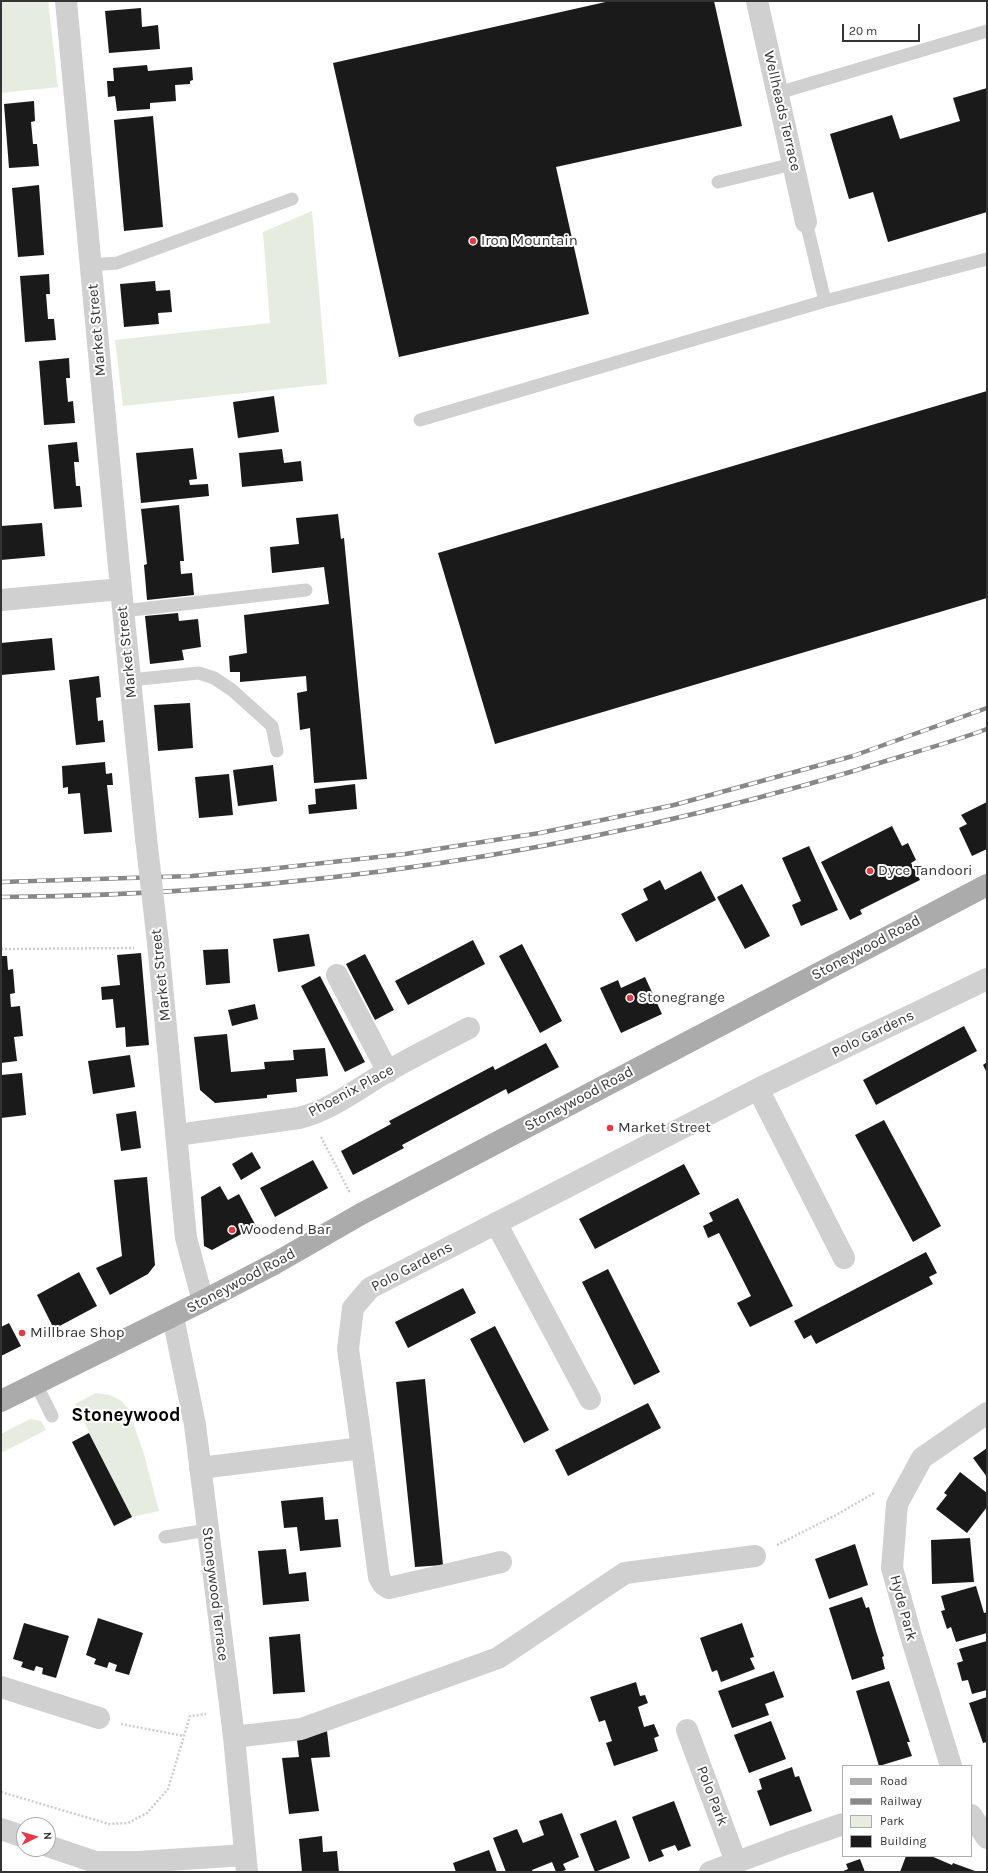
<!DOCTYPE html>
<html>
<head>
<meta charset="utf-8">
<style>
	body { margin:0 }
	#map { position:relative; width:988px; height:1873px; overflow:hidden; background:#fff; font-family:Karla,sans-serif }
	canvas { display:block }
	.frame { position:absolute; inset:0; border:2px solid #333; pointer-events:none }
	.legend { position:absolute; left:842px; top:1765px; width:130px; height:92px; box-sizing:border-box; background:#fff; border:1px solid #adadad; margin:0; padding:5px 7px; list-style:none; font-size:12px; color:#333 }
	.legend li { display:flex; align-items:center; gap:8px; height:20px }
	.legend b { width:20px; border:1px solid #adadad }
	.north { position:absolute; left:16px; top:1817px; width:40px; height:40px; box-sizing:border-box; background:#fff; border:1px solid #adadad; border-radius:50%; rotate:85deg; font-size:11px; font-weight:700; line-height:16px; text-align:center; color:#333 }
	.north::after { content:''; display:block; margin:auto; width:14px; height:18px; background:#e63946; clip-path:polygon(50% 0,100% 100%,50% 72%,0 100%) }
	.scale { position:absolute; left:842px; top:24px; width:78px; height:18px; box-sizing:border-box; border:2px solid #333; border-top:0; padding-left:5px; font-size:12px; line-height:14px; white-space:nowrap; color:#333; -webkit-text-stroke:3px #fff; paint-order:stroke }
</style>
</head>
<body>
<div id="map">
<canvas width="988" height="1873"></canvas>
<div class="frame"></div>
<ul class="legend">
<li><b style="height:5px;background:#ababab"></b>Road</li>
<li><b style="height:5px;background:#888"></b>Railway</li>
<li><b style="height:11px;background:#e6ecdf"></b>Park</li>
<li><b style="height:11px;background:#1a1a1a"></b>Building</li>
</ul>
<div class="north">N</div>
<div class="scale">20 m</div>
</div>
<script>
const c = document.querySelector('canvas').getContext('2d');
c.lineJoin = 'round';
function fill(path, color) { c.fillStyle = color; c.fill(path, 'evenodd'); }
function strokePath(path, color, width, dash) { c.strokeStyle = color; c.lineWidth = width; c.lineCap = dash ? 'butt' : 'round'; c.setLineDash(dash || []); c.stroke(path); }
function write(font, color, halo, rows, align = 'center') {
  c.font = font + ' Karla,sans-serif'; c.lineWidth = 4; c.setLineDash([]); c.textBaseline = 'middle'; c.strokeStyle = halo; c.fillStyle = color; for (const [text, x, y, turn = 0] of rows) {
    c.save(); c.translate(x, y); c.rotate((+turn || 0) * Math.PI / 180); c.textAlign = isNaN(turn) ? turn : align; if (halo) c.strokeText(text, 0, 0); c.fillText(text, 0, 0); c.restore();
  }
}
const green = new Path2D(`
	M 1,1 L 48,1 L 58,87 L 1,93 Z
	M 312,211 L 327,384 L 123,406 L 115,340 L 270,323 L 263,232 Z
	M 96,1393 L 110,1395 L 120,1400 L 128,1408 L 144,1454 L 159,1511 L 132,1517 L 75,1404 Z
	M 30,1419 L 41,1421 L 46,1430 L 1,1453 L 1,1434 Z`);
const building = new Path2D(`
	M 610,1 L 714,1 L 742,126 L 556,167 L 589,314 L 399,357 L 333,63 Z
	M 141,8 L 142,27 L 158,25 L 160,49 L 109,53 L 105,11 Z
	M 147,65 L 148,71 L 192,67 L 193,80 L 190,81 L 190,84 L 175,85 L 176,101 L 150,103 L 150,109 L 117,111 L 115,96 L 108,97 L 107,81 L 114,81 L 113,68 Z
	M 987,88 L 987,212 L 888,242 L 873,192 L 849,199 L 830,134 L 892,115 L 900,139 L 960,121 L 953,98 Z
	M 34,101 L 35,121 L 31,122 L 33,144 L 37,144 L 39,166 L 9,168 L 4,104 Z
	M 153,116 L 163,227 L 124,231 L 114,120 Z
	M 39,185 L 44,255 L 18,257 L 12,188 Z
	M 49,274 L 50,294 L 46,294 L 48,319 L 54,319 L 56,340 L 25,342 L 20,276 Z
	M 155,281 L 156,291 L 170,290 L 172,312 L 158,313 L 159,324 L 124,327 L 120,284 Z
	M 69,358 L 70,378 L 66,378 L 68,402 L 73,401 L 75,423 L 44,425 L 39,361 Z
	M 987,391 L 987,598 L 495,744 L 438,553 Z
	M 274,396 L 279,432 L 238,438 L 233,402 Z
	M 77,442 L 79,462 L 74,462 L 76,486 L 80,486 L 82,507 L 54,509 L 48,445 Z
	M 193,448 L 197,479 L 189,480 L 190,485 L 208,484 L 209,496 L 141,503 L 136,453 Z
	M 282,449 L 284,463 L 301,461 L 303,481 L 242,487 L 239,453 Z
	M 179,505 L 184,561 L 180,561 L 181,574 L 192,573 L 194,595 L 147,600 L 144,565 L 147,564 L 141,509 Z
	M 338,514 L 341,539 L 344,538 L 367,779 L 314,783 L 310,728 L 300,730 L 297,693 L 307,691 L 306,676 L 240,682 L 240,672 L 230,672 L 229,656 L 247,653 L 244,615 L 329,604 L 324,567 L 272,573 L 270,547 L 299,544 L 296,518 Z
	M 42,523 L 45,556 L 1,560 L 1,526 Z
	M 178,613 L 179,621 L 198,619 L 201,647 L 182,650 L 184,660 L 150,664 L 145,616 Z
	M 52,638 L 55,670 L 1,675 L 1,643 Z
	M 99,676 L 101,697 L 96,698 L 97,709 L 98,721 L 103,720 L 105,742 L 76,745 L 69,680 Z
	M 190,703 L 193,748 L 158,751 L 154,705 Z
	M 105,762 L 106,774 L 112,773 L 113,785 L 107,785 L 112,832 L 84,834 L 80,793 L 68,794 L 68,787 L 63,788 L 62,766 Z
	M 273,765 L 277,801 L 238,806 L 233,770 Z
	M 229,774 L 233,815 L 199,818 L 195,777 Z
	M 355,784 L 357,809 L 309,814 L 308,805 L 316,804 L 315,789 Z
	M 987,802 L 987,849 L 972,856 L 959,828 L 967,824 L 961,815 Z
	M 892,826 L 902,846 L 908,843 L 916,860 L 911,863 L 920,880 L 860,910 L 862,914 L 850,920 L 821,862 Z
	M 809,846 L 838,910 L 801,926 L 792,905 L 801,901 L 782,858 Z
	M 701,871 L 716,900 L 636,942 L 621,914 L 648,900 L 643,889 L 660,880 L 665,890 Z
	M 742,884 L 770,936 L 745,949 L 717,897 Z
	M 309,934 L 315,966 L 278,972 L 273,939 Z
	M 473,940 L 485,964 L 408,1005 L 395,981 Z
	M 522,944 L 562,1021 L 540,1033 L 499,956 Z
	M 228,949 L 230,983 L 206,985 L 203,950 Z
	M 141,953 L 149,1045 L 126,1047 L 125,1027 L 116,1028 L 113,999 L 102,1000 L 101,987 L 120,985 L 117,955 Z
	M 365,954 L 394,1010 L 375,1020 L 346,964 Z
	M 1,956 L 7,956 L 8,970 L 13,969 L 15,993 L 10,994 L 11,1007 L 20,1006 L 23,1036 L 14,1037 L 17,1061 L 1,1063 Z
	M 320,976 L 365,1062 L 345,1072 L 301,986 Z
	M 645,977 L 662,1014 L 621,1033 L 600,988 L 618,980 L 621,988 Z
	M 255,1004 L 258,1019 L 232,1026 L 228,1010 Z
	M 964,1026 L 977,1051 L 876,1105 L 863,1080 Z
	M 227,1034 L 231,1072 L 265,1069 L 264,1062 L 294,1060 L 293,1050 L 325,1048 L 328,1076 L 296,1079 L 297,1092 L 267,1095 L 267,1098 L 215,1103 L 200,1090 L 194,1037 Z
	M 546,1043 L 559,1067 L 508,1094 L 506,1089 L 402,1145 L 404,1148 L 353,1175 L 341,1151 L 391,1124 L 389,1121 L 493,1066 L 495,1070 Z
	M 130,1055 L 135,1087 L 93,1094 L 88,1061 Z
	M 987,1062 L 987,1073 L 983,1065 Z
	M 22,1073 L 26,1115 L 1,1118 L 1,1075 Z
	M 136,1111 L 141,1148 L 121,1151 L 116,1114 Z
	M 884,1120 L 941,1226 L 913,1242 L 855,1135 Z
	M 252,1152 L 261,1168 L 241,1180 L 232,1164 Z
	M 313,1160 L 328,1188 L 275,1217 L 260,1188 Z
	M 684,1164 L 700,1194 L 595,1249 L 579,1219 Z
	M 147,1177 L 155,1265 L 148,1274 L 110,1295 L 96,1268 L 122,1256 L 114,1180 Z
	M 220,1186 L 228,1200 L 239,1194 L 256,1226 L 212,1250 L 204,1246 L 201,1197 Z
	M 738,1198 L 793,1306 L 750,1327 L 737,1303 L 751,1296 L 719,1233 L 708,1238 L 703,1226 L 713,1221 L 709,1213 Z
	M 926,1252 L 937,1273 L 929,1277 L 933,1284 L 816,1344 L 811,1335 L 804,1339 L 794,1321 Z
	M 608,1269 L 660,1372 L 634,1385 L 582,1282 Z
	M 79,1272 L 97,1306 L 54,1329 L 37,1295 Z
	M 463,1288 L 476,1313 L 408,1348 L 395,1322 Z
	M 9,1323 L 21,1346 L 1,1356 L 1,1327 Z
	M 495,1326 L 549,1430 L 524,1443 L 470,1339 Z
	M 425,1379 L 443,1565 L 415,1567 L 396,1382 Z
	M 648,1403 L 661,1428 L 568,1476 L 555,1450 Z
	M 89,1433 L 132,1517 L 114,1526 L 72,1442 Z
	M 987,1448 L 987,1477 L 973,1458 Z
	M 960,1472 L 987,1493 L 987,1507 L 967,1533 L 936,1509 L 947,1495 L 944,1493 Z
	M 323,1497 L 325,1520 L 338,1519 L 341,1547 L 300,1551 L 297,1527 L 284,1528 L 281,1501 Z
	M 970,1538 L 974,1582 L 932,1584 L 931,1540 Z
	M 855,1544 L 868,1585 L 829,1599 L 815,1559 Z
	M 286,1549 L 289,1574 L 306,1572 L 309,1601 L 263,1605 L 258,1551 Z
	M 976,1586 L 984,1613 L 987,1612 L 987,1633 L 956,1642 L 951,1627 L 947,1629 L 941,1611 L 945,1610 L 941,1596 Z
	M 862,1597 L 866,1608 L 869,1607 L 876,1631 L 884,1656 L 882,1657 L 885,1669 L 852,1680 L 829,1608 Z
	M 98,1618 L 143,1633 L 129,1675 L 115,1671 L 117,1665 L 109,1662 L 107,1668 L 94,1664 L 96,1659 L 86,1655 Z
	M 24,1623 L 69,1636 L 56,1678 L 42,1674 L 43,1668 L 36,1666 L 34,1671 L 21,1667 L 23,1662 L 13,1659 Z
	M 742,1623 L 754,1657 L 750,1658 L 755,1669 L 721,1682 L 717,1670 L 712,1672 L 700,1638 Z
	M 300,1634 L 305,1692 L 273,1694 L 269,1637 Z
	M 987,1641 L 987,1690 L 972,1694 L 968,1680 L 962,1681 L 957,1663 L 963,1661 L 959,1649 Z
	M 774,1671 L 784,1697 L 765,1704 L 769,1715 L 732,1728 L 718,1691 Z
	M 889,1681 L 910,1742 L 907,1742 L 912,1756 L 879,1766 L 856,1691 Z
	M 636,1682 L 640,1696 L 645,1695 L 648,1703 L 638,1707 L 644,1727 L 654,1724 L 659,1736 L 654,1738 L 658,1751 L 614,1766 L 606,1743 L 612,1741 L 605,1720 L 599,1722 L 590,1697 Z
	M 987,1697 L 987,1742 L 983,1743 L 969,1703 Z
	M 771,1721 L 786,1759 L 749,1773 L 734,1735 Z
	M 327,1731 L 330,1757 L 311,1758 L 319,1811 L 289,1814 L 282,1758 L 299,1757 L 297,1740 Z
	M 792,1767 L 795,1777 L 799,1776 L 812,1811 L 770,1826 L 757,1791 L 762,1789 L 759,1779 Z
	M 674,1801 L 691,1846 L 678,1851 L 675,1845 L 661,1850 L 664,1856 L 649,1862 L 632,1817 Z
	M 562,1813 L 579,1857 L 563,1864 L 566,1870 L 559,1872 L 556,1872 L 552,1862 L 532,1870 L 533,1872 L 506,1872 L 493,1838 L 517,1829 L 523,1843 L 544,1835 L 539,1821 Z
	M 616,1820 L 630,1858 L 595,1872 L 580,1834 Z
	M 322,1836 L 323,1852 L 337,1851 L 339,1872 L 302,1872 L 299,1839 Z
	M 489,1850 L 497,1872 L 456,1872 L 453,1863 Z
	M 906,1856 L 931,1856 L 952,1865 L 953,1863 L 975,1871 L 900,1872 Z
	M 860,1859 L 865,1872 L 841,1872 L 848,1869 L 846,1864 Z`);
const path = new Path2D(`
	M 1,949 L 134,948
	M 321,1137 L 350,1193
	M 777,1545 L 836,1515 L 874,1493
	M 121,1724 L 184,1736
	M 1,1792 L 109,1824 L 128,1823 L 147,1813 L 168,1789 L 190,1716 L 206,1714`);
const lane = new Path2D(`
	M 778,93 L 987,31
	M 718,182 L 793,164
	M 806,222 L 825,301 L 987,259
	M 91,265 L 117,263 L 292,199
	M 420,420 L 825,301
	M 123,611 L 306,590
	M 130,680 L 199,673 L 214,678 L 232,690 L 272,726 L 277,751
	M 36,1384 L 52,1416
	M 165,1537 L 207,1530`);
const street = new Path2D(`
	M 66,1 L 121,589 L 146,838
	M 757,1 L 806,222
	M 1,600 L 121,589
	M 158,943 L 186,1238 L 203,1301
	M 337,975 L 388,1072
	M 758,1089 L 844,1258
	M 177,1135 L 299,1118 C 331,1110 359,1088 388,1071 C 414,1056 442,1042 469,1028
	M 496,1223 L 590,1399
	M 173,1317 L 195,1425 L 234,1737 L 247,1872
	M 362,1448 L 379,1577 L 383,1584 L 389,1588 L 501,1562
	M 200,1468 L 362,1448 L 348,1349 L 353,1308 L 370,1288 L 758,1089 L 987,979
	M 1,1687 L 99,1718
	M 687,1730 L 736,1862
	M 234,1737 L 301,1729 L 498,1658 L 625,1573 L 755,1556
	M 951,1766 L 911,1636 L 892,1568 L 897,1504 L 922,1458 L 987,1413
	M 971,1815 L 987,1838
	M 1,1829 L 24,1837
	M 48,1846 L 95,1862 L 139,1862 L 245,1855
	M 710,1872 L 788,1843 L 843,1824`);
const primary = new Path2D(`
	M 1,1401 L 203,1301 L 274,1264 L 361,1214 L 987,885`);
const rail = new Path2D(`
	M 1,882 L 192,876 L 269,869 L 405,854 L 540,833 L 674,805 L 853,756 L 987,708
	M 1,897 C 290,895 580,853 857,770 C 900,756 944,745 987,729`);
const streetBridge = new Path2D(`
	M 146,838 L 158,943`);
const markers = [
	[473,241,4,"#e63946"],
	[870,871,4,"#e63946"],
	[630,998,4,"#e63946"],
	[610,1128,4,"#e63946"],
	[232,1230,4,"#e63946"],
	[22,1333,4,"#e63946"]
];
const streetNames = [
	["Wellheads Terrace",782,111,77],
	["Market Street",97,330,-95],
	["Market Street",127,652,-96],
	["Stoneywood Road",866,948,-28],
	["Market Street",161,975,-96],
	["Polo Gardens",873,1034,-26],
	["Phoenix Place",351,1091,-28],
	["Stoneywood Road",579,1099,-28],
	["Polo Gardens",412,1267,-28],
	["Stoneywood Road",241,1281,-28],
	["Stoneywood Terrace",215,1594,83],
	["Hyde Park",903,1608,75],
	["Polo Park",712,1796,69]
];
const poiNames = [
	["Iron Mountain",481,241],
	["Dyce Tandoori",878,871],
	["Stonegrange",638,998],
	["Market Street",618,1128],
	["Woodend Bar",240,1230],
	["Millbrae Shop",30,1333]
];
const districtNames = [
	["Stoneywood",126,1416]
];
fill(green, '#e6ecdf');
fill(building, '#1a1a1a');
strokePath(path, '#cdcdcd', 2.5, [2, 2]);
strokePath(lane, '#d0d0d0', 13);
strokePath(street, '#d0d0d0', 22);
strokePath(primary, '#ababab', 22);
strokePath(rail, '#888', 4.5);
strokePath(rail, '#fff', 3, [9]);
strokePath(streetBridge, '#d0d0d0', 22);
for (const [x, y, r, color] of markers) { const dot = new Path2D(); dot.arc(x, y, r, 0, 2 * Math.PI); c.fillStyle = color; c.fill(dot); strokePath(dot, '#fff', 1.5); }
write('15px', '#333', '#fff', streetNames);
write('15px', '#333', '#fff', poiNames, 'left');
write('bold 19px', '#000', '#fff', districtNames);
</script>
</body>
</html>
